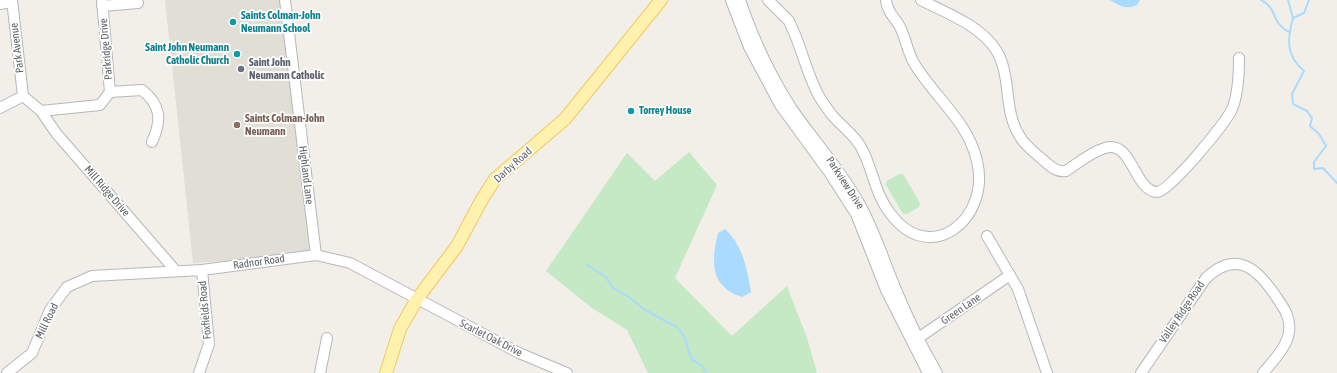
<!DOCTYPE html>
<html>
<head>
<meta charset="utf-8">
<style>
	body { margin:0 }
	canvas { display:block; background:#f1efe8 }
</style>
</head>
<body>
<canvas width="1337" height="373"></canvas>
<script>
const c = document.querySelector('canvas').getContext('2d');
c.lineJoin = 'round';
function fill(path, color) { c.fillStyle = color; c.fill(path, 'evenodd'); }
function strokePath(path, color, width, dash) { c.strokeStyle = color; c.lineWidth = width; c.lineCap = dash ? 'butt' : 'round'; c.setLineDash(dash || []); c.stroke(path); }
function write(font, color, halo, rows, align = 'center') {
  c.font = font + ' "Asap Condensed",sans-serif'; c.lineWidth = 3.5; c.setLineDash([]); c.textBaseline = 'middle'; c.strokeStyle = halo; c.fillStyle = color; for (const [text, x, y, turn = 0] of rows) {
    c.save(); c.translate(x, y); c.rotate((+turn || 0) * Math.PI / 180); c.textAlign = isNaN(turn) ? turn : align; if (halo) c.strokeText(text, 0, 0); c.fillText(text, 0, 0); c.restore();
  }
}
const education = new Path2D(`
	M 165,0 L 280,0 L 311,251 L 304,256 L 193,263 Z`);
const green = new Path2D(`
	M 689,152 L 717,185 L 675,278 L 732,336 L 787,286 L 807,338 L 817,373 L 648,373 L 627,330 L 592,308 L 546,271 L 627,153 L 655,181 Z
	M 899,174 L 903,174 L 920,203 L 919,207 L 907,214 L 903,214 L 886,185 L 887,181 Z`);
const water = new Path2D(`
	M 1110,0 L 1140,0 L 1137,5 C 1126,10 1120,6 1110,0 Z
	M 725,229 C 743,246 747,268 751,292 L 742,297 C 710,287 711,262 718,233 Z`);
const stream = new Path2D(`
	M 1261,0 C 1278,8 1270,22 1289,32
	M 1288,0 L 1293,18
	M 1309,0 L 1304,13 L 1293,18 C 1287,40 1286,56 1304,71 L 1292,94 L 1293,104 L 1307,111 L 1312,118 L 1310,126 L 1319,134 L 1326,146 L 1314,162 L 1314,169 L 1323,168 L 1337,183
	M 587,265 L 605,276 L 613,288 L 629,297 L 645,310 L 677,327 L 685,338 L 691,359 L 702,366 L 707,373`);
const minor = new Path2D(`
	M 12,0 L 23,96
	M 285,0 L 316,255
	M 731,0 L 749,47 L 780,105 L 829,172 L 856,214 L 886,290 L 928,373
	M 740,0 C 753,38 770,75 792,109 C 814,141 840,169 859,203 C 875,231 884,262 897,292 C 908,319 922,347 937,373
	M 768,0 L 789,21 L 792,28 C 803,51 807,76 820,98 C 824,104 828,110 832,115 C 842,127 856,136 862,149 C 873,170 875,194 890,213 C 930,268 991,219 977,161 C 968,121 934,97 914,63 C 908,53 906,40 901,29 C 896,18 887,13 886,0
	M 921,0 C 946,13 980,25 996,50 C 1012,76 1003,109 1019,135 C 1024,145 1034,152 1042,159 C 1049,165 1056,173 1066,171 C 1078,163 1091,152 1105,148 C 1132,139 1134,191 1157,192 C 1169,192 1226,123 1232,109 C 1238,95 1239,74 1239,58
	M 0,4 L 11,2
	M 102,6 L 138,3
	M 110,92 L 142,90 C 161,105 162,120 152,142
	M 23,96 L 41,111 L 100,105 L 110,92 L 102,0
	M 0,108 L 23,96
	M 41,111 L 56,133 L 175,270
	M 987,236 L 1018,289 L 1047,373
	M 914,341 L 1010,275
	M 7,373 L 32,353 L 50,310 L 67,287 L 92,276 L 202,270 L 316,255 L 350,263 L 519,353 L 567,373
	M 199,373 L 209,344 L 202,270
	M 320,373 L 327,338
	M 1141,373 L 1206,278 C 1237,249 1258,269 1277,298 C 1284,308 1291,318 1289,332 C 1287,347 1273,361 1263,373`);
const major = new Path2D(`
	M 386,373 L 400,329 L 417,299 L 457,246 L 481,201 L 495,179 L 565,119 L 661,0`);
const markers = [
	[233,22,4,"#0f9aa8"],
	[237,54,4,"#0f9aa8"],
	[241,69,4,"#6b7280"],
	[631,111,4,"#0f9aa8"],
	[237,125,4,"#8d6e63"]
];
const cultureNames = [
	["Saints Colman-John",241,16],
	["Neumann School",241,29],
	["Saint John Neumann",229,48,"right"],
	["Catholic Church",229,61,"right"],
	["Torrey House",639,111]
];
const streetNames = [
	["Park Avenue",17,48,-97],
	["Parkridge Drive",106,49,-95],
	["Darby Road",513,165,-42],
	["Highland Lane",306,175,83],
	["Parkview Drive",845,183,57],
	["Mill Ridge Drive",107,191,49],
	["Radnor Road",259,262,-8],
	["Green Lane",961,309,-35],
	["Foxfields Road",205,310,-95],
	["Valley Ridge Road",1182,312,-56],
	["Mill Road",47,321,-64],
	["Scarlet Oak Drive",491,338,27]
];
const worshipNames = [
	["Saint John",249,63],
	["Neumann Catholic",249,76]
];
const educationNames = [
	["Saints Colman-John",245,119],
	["Neumann",245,132]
];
fill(education, '#e1ded6');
fill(green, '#c5e8c5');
fill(water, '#aadaff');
strokePath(stream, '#aadaff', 2);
strokePath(minor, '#b5b8bc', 12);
strokePath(major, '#f2c960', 14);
strokePath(minor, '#fff', 10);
strokePath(major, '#fff2af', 12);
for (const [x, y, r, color] of markers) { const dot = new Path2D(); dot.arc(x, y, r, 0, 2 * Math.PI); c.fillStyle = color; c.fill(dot); strokePath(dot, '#fff', 1.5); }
write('bold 11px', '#0d838f', '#fff', cultureNames, 'left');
write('11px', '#5f6368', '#fff', streetNames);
write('bold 11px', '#5b616d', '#fff', worshipNames, 'left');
write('bold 11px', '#785e54', '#fff', educationNames, 'left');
</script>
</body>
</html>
